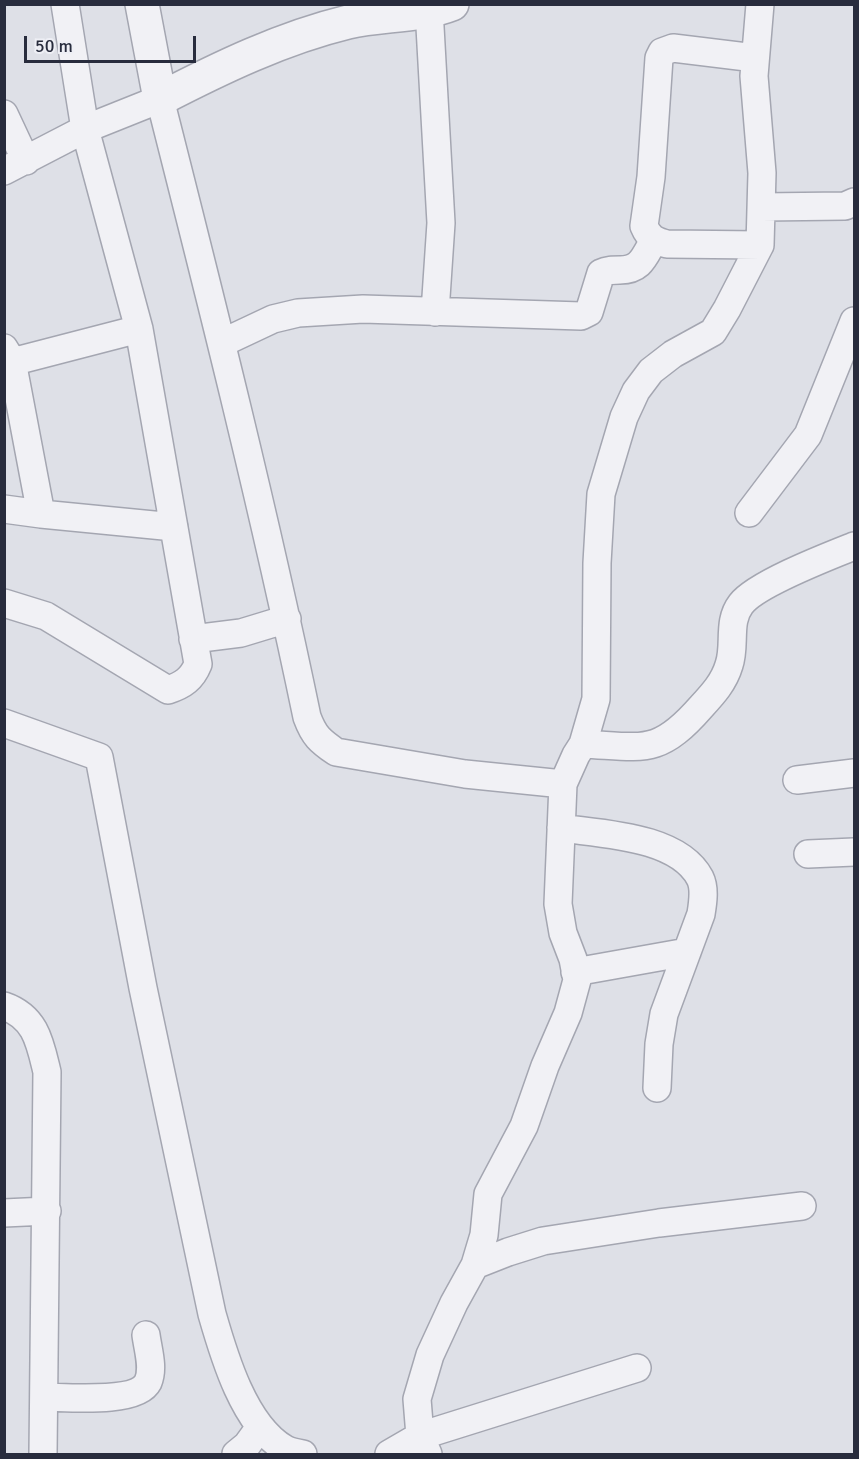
<!DOCTYPE html>
<html>
<head>
<meta charset="utf-8">
<style>
	body { margin:0 }
	#map { position:relative; width:859px; height:1459px; overflow:hidden; background:#dee0e7; font-family:Signika,sans-serif }
	canvas { display:block }
	.frame { position:absolute; inset:0; border:6px solid #282c3d; pointer-events:none }
	.scale { position:absolute; left:24px; top:36px; width:172px; height:27px; box-sizing:border-box; border:3px solid #282c3d; border-top:0; padding-left:8px; font-size:18px; line-height:21px; white-space:nowrap; color:#282c3d; -webkit-text-stroke:4px #eeeff5; paint-order:stroke }
</style>
</head>
<body>
<div id="map">
<canvas width="859" height="1459"></canvas>
<div class="frame"></div>
<div class="scale">50 m</div>
</div>
<script>
const c = document.querySelector('canvas').getContext('2d');
c.lineJoin = 'round';
function strokePath(path, color, width, dash) { c.strokeStyle = color; c.lineWidth = width; c.lineCap = dash ? 'butt' : 'round'; c.setLineDash(dash || []); c.stroke(path); }
const minor = new Path2D(`
	M 429,9 L 441,223 L 435,312
	M 755,58 L 673,48 L 662,52 L 659,58 L 651,177 L 644,226 C 649,238 655,241 667,244 L 760,245
	M 4,114 L 26,161
	M 4,171 L 85,129 L 160,99 C 212,304 264,510 307,717 C 314,736 320,741 336,752 L 465,774 L 563,784 L 576,755 L 583,744 L 596,699 L 597,563 L 601,494 L 624,417 L 636,391 L 651,371 L 673,354 L 713,332 L 727,309 L 760,245 L 762,173 L 754,76 L 760,4
	M 762,207 L 845,206 L 854,202
	M 222,343 L 273,319 L 298,313 L 363,309 L 581,316 L 589,312 L 601,273 C 607,270 613,270 620,270 C 641,270 644,257 654,240
	M 4,348 L 12,361 L 41,514 L 4,509
	M 4,364 L 139,329
	M 749,513 L 808,435 L 854,321
	M 41,514 L 174,527
	M 4,603 L 46,616 L 168,690 C 183,685 192,679 198,664 L 139,329 L 85,129 L 65,4
	M 193,639 L 241,633 L 287,619
	M 4,723 L 99,757 L 143,988 L 212,1314 C 224,1356 244,1425 285,1449 C 290,1452 297,1453 303,1454
	M 583,744 C 644,747 658,756 701,707 C 713,694 724,682 729,665 C 736,645 727,622 741,604 C 756,584 829,556 854,546
	M 797,780 L 854,773
	M 561,828 C 602,834 678,836 700,878 C 705,888 703,902 701,914 L 664,1014 L 659,1044 L 657,1088
	M 808,854 L 854,852
	M 575,972 L 687,952
	M 4,1006 C 36,1017 40,1043 47,1072 L 43,1454
	M 4,1213 L 47,1211
	M 475,1265 L 508,1252 L 543,1241 L 659,1223 L 802,1206
	M 44,1397 C 66,1397 137,1404 148,1382 C 154,1368 148,1350 146,1335
	M 236,1454 L 247,1445 L 260,1427
	M 389,1454 L 420,1436 L 637,1368
	M 428,1454 L 420,1436 L 417,1399 L 430,1355 L 454,1303 L 475,1265 L 484,1235 L 488,1194 L 524,1126 L 545,1066 L 568,1013 L 577,980 L 573,959 L 563,933 L 558,904 L 563,784`);
const tertiary = new Path2D(`
	M 142,4 L 160,99 C 220,68 282,38 348,22 C 382,14 419,17 452,4`);
strokePath(minor, '#a4a6b1', 30);
strokePath(tertiary, '#a4a6b1', 36);
strokePath(minor, '#f1f1f5', 27);
strokePath(tertiary, '#f1f1f5', 33);
</script>
</body>
</html>
